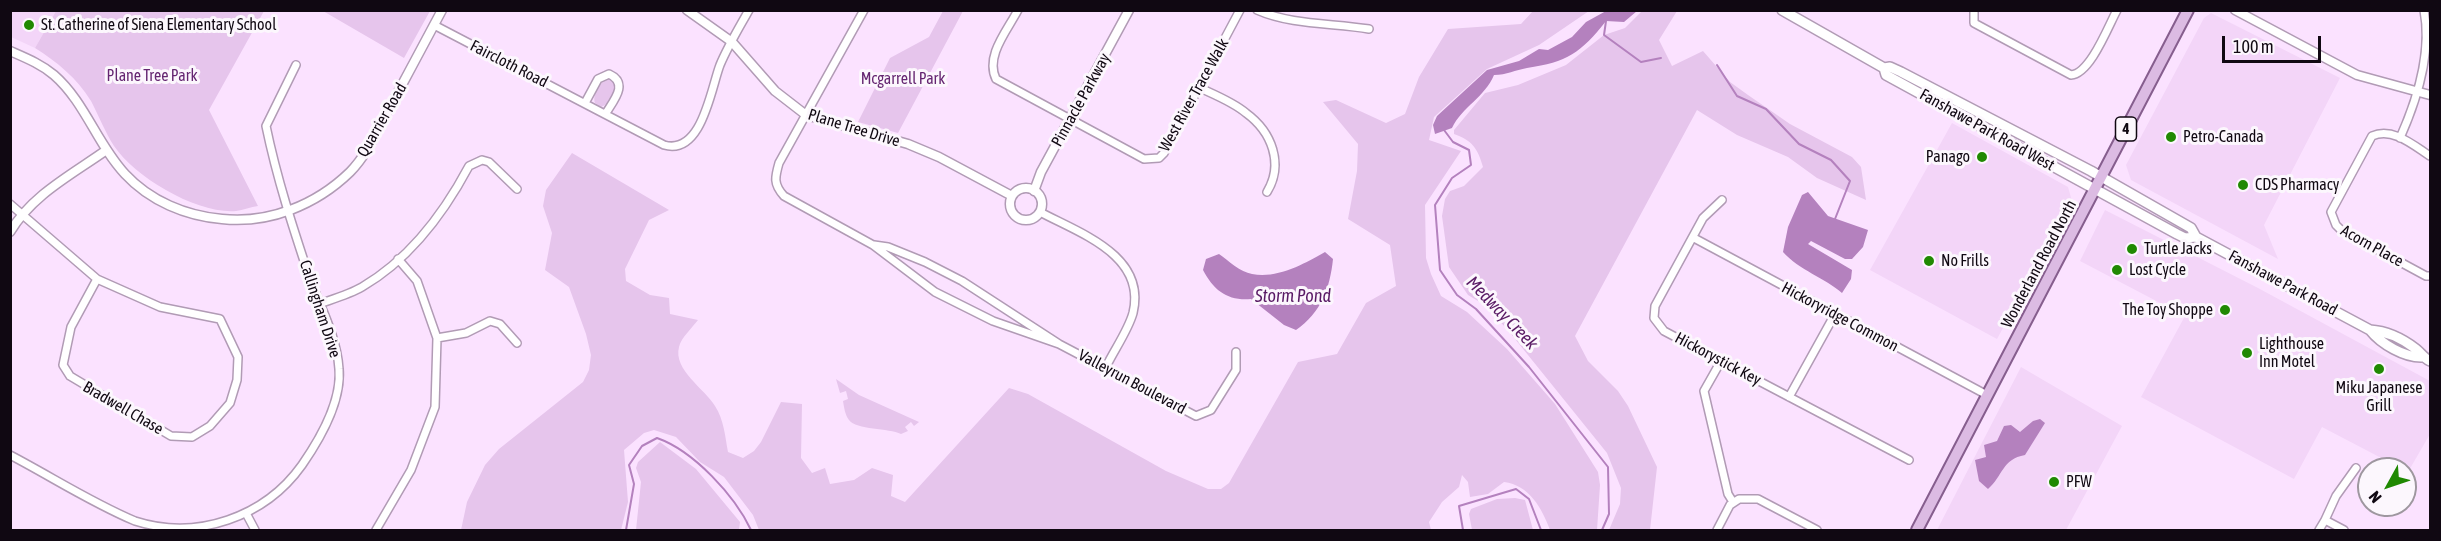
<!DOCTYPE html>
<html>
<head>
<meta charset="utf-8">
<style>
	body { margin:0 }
	#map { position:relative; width:2441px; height:541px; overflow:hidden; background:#fbe2ff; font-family:"Asap Condensed",sans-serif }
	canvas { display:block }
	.frame { position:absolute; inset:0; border:12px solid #100812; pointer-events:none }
	.north { position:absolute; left:2357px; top:457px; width:60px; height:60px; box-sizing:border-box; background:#fcf7fd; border:2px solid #9e979f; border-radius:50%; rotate:230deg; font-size:16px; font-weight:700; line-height:24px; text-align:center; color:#100812 }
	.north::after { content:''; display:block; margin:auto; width:21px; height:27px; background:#208902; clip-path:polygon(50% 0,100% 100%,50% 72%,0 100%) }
	.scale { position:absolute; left:2222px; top:36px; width:99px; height:27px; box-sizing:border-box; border:3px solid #100812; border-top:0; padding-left:8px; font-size:18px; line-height:21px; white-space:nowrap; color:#100812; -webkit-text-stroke:4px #fcf7fd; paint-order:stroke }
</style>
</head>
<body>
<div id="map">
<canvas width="2441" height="541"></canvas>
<div class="frame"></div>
<div class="north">N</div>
<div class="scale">100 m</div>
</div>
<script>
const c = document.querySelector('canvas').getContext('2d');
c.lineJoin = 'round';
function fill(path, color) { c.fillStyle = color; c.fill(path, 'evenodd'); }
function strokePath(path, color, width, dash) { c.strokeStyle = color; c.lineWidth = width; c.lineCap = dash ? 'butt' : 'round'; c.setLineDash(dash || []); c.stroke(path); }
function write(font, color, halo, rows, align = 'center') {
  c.font = font + ' "Asap Condensed",sans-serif'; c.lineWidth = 6; c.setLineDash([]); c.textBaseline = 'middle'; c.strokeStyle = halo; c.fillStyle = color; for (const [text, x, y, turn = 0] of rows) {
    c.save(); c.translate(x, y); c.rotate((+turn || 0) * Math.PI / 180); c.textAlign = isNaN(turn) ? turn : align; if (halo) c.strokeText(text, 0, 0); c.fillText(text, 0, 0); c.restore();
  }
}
const built = new Path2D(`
	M 11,11 L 56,11 L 35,48 L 11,37 Z
	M 2211,13 L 2340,78 L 2264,225 L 2278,259 L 2131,180 L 2126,165 L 2204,18 Z
	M 1952,123 L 2068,187 L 2072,201 L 1997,339 L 1870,270 Z
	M 2105,210 L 2258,288 L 2430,381 L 2430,434 L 2408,472 L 2322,427 L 2294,479 L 2141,397 L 2185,316 L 2080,261 Z
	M 2021,367 L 2122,426 L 2066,530 L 1937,530 Z`);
const green = new Path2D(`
	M 56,11 L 264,11 L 209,110 L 258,206 C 251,207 243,210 236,211 C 197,214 136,178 114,146 C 105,132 99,116 91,101 C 77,78 57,62 35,48 Z
	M 323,11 L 430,11 L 404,58 Z
	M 943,11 L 963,11 L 898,133 L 858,122 L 890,58 L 929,37 Z
	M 1533,11 L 1589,11 L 1539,45 L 1487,69 L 1434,117 L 1429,140 L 1461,151 L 1425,205 L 1426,258 L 1431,274 L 1441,296 L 1467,312 L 1507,349 L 1555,404 L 1598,472 L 1600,485 L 1597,530 L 1550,530 C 1542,508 1529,485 1504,482 L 1488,494 L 1470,497 L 1468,482 L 1462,475 L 1459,487 L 1442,502 L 1429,522 L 1431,530 L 759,530 L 753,515 L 724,477 L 700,462 L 676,437 L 654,430 L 644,433 L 624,450 L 628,502 L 621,530 L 461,530 L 467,502 L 485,465 L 499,449 L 583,382 L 589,370 L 591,355 L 586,334 L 569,287 L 545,270 L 552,233 L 543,206 L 546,190 L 572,153 L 669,210 L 649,220 L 625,269 L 626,281 L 650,295 L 669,298 L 670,314 L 698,320 C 692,328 681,338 679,347 C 673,370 705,389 715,406 C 724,420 725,436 728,452 L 743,458 L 754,451 L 761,442 L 781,402 L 802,404 L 801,458 L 812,473 L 825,468 L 830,484 L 854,480 L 872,468 L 893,475 L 891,496 L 905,502 L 1009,388 L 1028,394 L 1166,471 L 1208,489 L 1221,489 L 1229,483 L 1298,362 L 1337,354 L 1366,303 L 1396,286 L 1390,245 L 1348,219 L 1357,171 L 1358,144 L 1323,102 L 1336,100 L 1386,123 L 1405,114 L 1419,77 L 1448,29 L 1521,24 Z
	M 1642,11 L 1677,11 L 1659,40 L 1672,66 L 1703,51 L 1730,82 L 1748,95 L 1790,124 L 1852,157 L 1861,167 L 1866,200 L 1817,178 L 1788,157 L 1737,135 L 1697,110 L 1575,336 L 1588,361 L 1618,391 L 1628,406 L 1657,467 L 1650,530 L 1609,530 L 1620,504 L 1621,488 L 1607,453 L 1507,329 L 1483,304 L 1468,295 L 1449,267 L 1442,216 L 1445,199 L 1450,191 L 1464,186 L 1483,167 C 1478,149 1472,140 1454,134 L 1454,130 L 1485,93 L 1518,85 L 1566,65 L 1604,35 L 1625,28 Z
	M 607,78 L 615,82 C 616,91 610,104 601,107 L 595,103 C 592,95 600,83 607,78 Z
	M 836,379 L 859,395 L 919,422 L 914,426 L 911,422 L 905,427 L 908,431 L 901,434 C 889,428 856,430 849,420 C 845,415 844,407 843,401 L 848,399 L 846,391 L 840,393 Z
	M 660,442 L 696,469 L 740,522 L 739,530 L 636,530 L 641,482 L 636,468 L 638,462 Z
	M 1515,498 L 1525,500 L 1533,530 L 1472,530 L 1469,514 L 1471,509 L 1497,499 Z`);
const water = new Path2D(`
	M 1606,11 L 1637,11 L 1624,22 L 1606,21 C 1581,53 1567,62 1527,68 C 1515,70 1507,75 1494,75 C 1485,97 1462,107 1452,128 L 1435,134 L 1433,125 L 1437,116 L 1487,70 L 1519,61 L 1539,49 L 1548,50 L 1572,37 L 1586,22 Z
	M 1808,192 L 1828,216 L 1868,230 L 1863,247 L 1852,259 L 1845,259 L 1811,241 L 1808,244 L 1852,270 L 1851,279 L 1842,293 C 1825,278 1799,270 1783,252 L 1788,227 L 1802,195 Z
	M 1325,252 L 1333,259 C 1330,288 1321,313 1296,330 L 1284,325 L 1251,299 C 1228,301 1214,291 1203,270 L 1206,259 L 1219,254 C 1229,261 1240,272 1252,274 C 1277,279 1304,264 1325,252 Z
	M 2040,419 L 2045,423 L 2025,455 C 2002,459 2003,476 1988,489 L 1979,481 L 1975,460 L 1986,457 L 1984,445 L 1997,441 L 2004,426 L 2011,425 L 2020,432 L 2033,421 Z`);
const stream = new Path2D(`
	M 1606,21 L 1604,35 L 1641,62 L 1661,58
	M 1717,65 L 1737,96 L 1766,109 L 1799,144 L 1831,160 L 1850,181 L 1835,219
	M 1444,130 L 1453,142 L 1469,150 L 1471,165 L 1452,178 L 1435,205 L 1440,270 L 1457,295 L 1476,309 L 1529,367 L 1608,467 L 1609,514 L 1602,530
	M 626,530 L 634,484 L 629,465 L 642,446 L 657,438 C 694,451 735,496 751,530
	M 1463,530 L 1459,506 L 1516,489 L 1529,499 L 1541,530`);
const minor = new Path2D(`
	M 864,10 L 779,163 C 775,177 773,184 784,196 L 873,245 L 935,292 L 993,321 L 1059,344
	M 1018,10 C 1007,31 985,56 996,79 L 1144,159 L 1159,158 L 1164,153 L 1240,10
	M 1257,10 C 1291,25 1332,23 1369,29
	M 1974,10 L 1974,23 L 2071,75 C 2090,74 2108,27 2117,10
	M 434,25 L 664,145 C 702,156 711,88 720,65 C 728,46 739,28 749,10
	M 1200,88 C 1215,95 1233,102 1246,113 C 1272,132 1284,164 1267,192
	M 585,103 L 598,79 L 609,74 C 629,83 614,100 606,113
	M 2400,138 C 2417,100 2432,52 2424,10
	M 2430,156 C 2413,145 2393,127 2372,136 L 2331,212 L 2336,225 L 2341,230 L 2426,276 L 2430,276
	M 1722,200 L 1703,218 L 1655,306 L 1654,318 L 1664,331 L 1909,460
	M 10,204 L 97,279 L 160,307 L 220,319 L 238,357 L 237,380 L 230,403 L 210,426 L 192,437 L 171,436 L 70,376 L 63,365 L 71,327 L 97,279
	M 1040,212 C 1079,233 1147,255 1133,313 C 1128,331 1114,350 1106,367
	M 1694,238 L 1987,395
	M 874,245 L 888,247 L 925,262 L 962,281 L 1059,344 L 1196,416 L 1211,410 L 1236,370 L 1236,352
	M 319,304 C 333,299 350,294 362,287 C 410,259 444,213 469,166 L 482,160 L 489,162 L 517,189
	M 437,338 L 466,333 L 490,321 L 500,324 L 517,343
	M 1721,361 L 1704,391 L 1728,494 L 1733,502
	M 1789,397 L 1835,314
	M 10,455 C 52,477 92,503 135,521 C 197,541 265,517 302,465 C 320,439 342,402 339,369 C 337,337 321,308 310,279 C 293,228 277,179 266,126 L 296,65
	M 247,515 L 255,530
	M 2325,520 L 2336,496 L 2356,468
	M 376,530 L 411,470 L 435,407 L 437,338 L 417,281 L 398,259
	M 1717,530 L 1730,505 L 1739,499 L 1758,499 L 1817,530
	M 2319,530 L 2325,520 L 2344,530`);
const tertiary = new Path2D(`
	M 687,10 L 732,42 L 775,91 L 806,115 L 908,144 L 939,157 L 1012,196
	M 2235,10 L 2357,75 L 2430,95
	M 10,51 C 26,58 41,64 54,75 C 85,102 97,144 125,174 C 150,201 186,216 222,219 C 269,224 316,205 350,172 C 367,155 377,131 388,111 C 406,77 424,44 442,10
	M1010 204a16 16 0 1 1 32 0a16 16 0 1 1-32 0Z
	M 1034,191 L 1041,172 L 1129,10
	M 10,232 C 32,195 71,175 105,151`);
const secondary = new Path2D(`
	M 1782,10 L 1884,68 L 1890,67 L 1901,72 L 2091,171 L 2191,228 L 2196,237
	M 1884,68 L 1886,75 L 2177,234 L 2185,238 L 2196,237 L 2370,330 C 2386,331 2403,339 2416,349 C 2421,353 2424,358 2430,361
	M 2370,330 C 2381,344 2405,358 2423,357`);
const primary = new Path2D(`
	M 1917,530 L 2188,10`);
const markers = [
	[29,25,6,"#208902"],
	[2171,137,6,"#208902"],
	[1982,157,6,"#208902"],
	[2243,185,6,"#208902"],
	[2132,249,6,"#208902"],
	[1929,261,6,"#208902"],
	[2117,270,6,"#208902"],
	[2225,310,6,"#208902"],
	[2247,353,6,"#208902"],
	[2379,369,6,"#208902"],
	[2054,482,6,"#208902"]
];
const shields = [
	[2126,129,21]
];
const shieldNames = [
	["4",2126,129]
];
const poiNames = [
	["St. Catherine of Siena Elementary School",41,25],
	["Petro-Canada",2183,137],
	["Panago",1970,157,"right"],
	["CDS Pharmacy",2255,185],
	["Turtle Jacks",2144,249],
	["No Frills",1941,261],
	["Lost Cycle",2129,270],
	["The Toy Shoppe",2213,310,"right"],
	["Lighthouse",2259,344],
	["Inn Motel",2259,362],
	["Miku Japanese",2379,388,"center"],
	["Grill",2379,406,"center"],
	["PFW",2066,482]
];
const streetNames = [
	["Faircloth Road",509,64,27],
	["West River Trace Walk",1194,95,-61],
	["Pinnacle Parkway",1081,100,-61],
	["Quarrier Road",382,120,-60],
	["Plane Tree Drive",854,128,17],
	["Fanshawe Park Road West",1987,130,29],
	["Acorn Place",2372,246,29],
	["Wonderland Road North",2039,264,-62],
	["Fanshawe Park Road",2283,283,28],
	["Callingham Drive",320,309,72],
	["Hickoryridge Common",1840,317,28],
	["Hickorystick Key",1718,359,28],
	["Valleyrun Boulevard",1132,382,28],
	["Bradwell Chase",123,408,30]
];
const parkNames = [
	["Plane Tree Park",152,76],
	["Mcgarrell Park",903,79]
];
const waterNames = [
	["Storm Pond",1293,296],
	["Medway Creek",1502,313,46]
];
fill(built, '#f3d5f8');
fill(green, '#e6c5ec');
fill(water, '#b481be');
strokePath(stream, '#b481be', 2);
strokePath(minor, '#b19bb5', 10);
strokePath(tertiary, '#b19bb5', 11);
strokePath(secondary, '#b19bb5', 12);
strokePath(primary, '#865e8e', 14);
strokePath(minor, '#fff', 7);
strokePath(tertiary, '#fff', 8);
strokePath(secondary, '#fff', 9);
strokePath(primary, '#dcbbe3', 10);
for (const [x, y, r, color] of markers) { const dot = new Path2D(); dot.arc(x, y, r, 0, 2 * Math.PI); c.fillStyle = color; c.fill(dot); strokePath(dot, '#fcf7fd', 2); }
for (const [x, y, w] of shields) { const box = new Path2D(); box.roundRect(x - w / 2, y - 12, w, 24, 4.5); c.fillStyle = '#fcf7fd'; c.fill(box); strokePath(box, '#100812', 1.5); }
write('bold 15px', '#100812', null, shieldNames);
write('16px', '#100812', '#fcf7fd', poiNames, 'left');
write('16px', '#100812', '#fcf7fd', streetNames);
write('16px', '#652671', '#fcf7fd', parkNames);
write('italic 18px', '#591a65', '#fcf7fd', waterNames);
</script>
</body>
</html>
